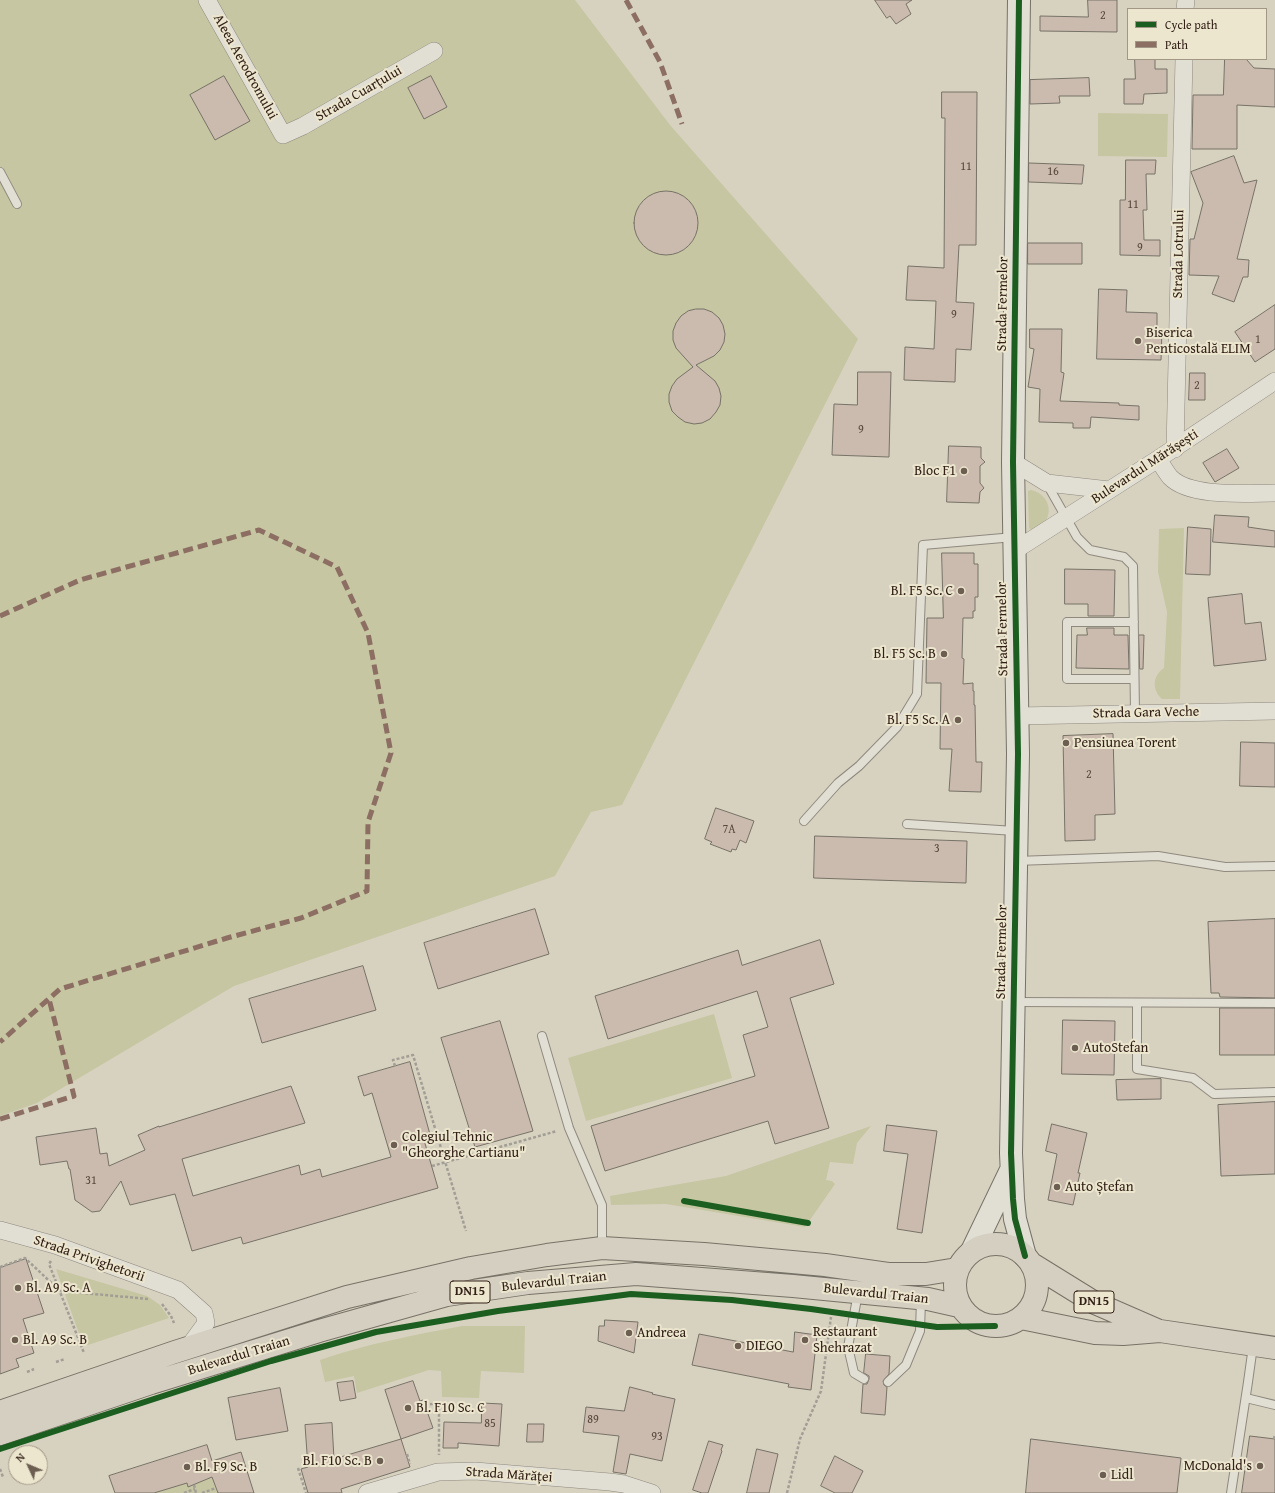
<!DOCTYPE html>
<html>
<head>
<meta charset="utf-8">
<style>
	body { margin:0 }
	#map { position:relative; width:1275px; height:1493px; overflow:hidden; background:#d7d2bf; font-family:"Gentium Book Plus",serif }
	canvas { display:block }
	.legend { position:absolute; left:1127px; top:8px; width:140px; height:52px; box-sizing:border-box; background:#ece6cf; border:1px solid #a29785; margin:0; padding:5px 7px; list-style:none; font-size:12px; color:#322016 }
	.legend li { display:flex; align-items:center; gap:8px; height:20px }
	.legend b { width:20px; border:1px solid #a29785 }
	.north { position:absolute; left:8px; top:1445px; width:40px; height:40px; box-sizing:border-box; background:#ece6cf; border:1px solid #a29785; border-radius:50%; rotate:314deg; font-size:11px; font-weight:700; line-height:16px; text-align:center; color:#322016 }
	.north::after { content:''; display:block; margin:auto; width:14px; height:18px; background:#6c5e51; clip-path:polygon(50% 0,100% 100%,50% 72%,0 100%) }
</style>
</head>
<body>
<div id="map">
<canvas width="1275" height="1493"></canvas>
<ul class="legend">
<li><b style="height:5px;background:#1b5e20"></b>Cycle path</li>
<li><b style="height:5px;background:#8d6e63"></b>Path</li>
</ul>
<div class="north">N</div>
</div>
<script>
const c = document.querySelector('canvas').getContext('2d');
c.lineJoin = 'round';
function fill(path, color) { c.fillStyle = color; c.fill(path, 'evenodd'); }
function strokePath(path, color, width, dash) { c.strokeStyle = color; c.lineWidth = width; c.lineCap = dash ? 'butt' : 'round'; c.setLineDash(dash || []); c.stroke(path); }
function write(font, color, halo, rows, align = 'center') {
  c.font = font + ' "Gentium Book Plus",serif'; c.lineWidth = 4; c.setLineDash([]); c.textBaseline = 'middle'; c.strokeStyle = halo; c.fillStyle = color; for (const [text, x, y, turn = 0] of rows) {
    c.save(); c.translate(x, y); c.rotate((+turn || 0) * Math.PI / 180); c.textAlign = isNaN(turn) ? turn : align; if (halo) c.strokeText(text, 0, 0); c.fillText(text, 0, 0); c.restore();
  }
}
const green = new Path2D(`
	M 0,0 L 575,0 L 670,125 L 858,339 L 622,805 L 591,812 L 555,876 L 234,986 L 37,1103 L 0,1116 Z
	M 1098,113 L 1168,114 L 1167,157 L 1098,156 Z
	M 1031,490 C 1046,493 1054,509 1045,522 C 1042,526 1036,528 1031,530 L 1029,528 L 1028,491 Z
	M 1184,528 L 1180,699 L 1162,699 C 1152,690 1152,676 1164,668 L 1167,612 L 1158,572 L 1159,529 Z
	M 714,1014 L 732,1078 L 586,1121 L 568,1058 Z
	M 871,1126 L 857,1143 L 853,1164 L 830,1162 L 826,1180 L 832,1181 L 835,1184 L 805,1227 L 666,1204 L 611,1205 L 610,1196 L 726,1176 Z
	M 56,1269 L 147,1296 L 160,1305 L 169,1318 L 88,1345 L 85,1345 L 82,1342 Z
	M 462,1326 L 525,1326 L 524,1373 L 481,1371 L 479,1398 L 442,1397 L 441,1371 L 429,1370 L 357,1393 L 354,1376 L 325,1382 L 320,1360 C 366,1344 414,1335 462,1326 Z
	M 216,1473 L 215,1483 L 217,1492 L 221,1491 L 222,1493 L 154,1493 Z`);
const building = new Path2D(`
	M 875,0 L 912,0 L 906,4 L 911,14 L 896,24 L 890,16 L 887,18 Z
	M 1088,0 L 1117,0 L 1117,32 L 1040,31 L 1040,16 L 1088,17 Z
	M 1135,59 L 1155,59 L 1155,69 L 1167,69 L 1167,93 L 1144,94 L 1143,104 L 1124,104 L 1124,79 L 1135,79 Z
	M 1225,59 L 1246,59 L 1254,68 L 1275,69 L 1275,107 L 1237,105 L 1237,149 L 1192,149 L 1193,95 L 1223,95 Z
	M 224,76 L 250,121 L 215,140 L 190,95 Z
	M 431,76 L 447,107 L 424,119 L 408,88 Z
	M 1089,78 L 1090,96 L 1059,96 L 1060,103 L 1030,104 L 1030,80 Z
	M 942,92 L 977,92 L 976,245 L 959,245 L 956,302 L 974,303 L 971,350 L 956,349 L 955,382 L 904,380 L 905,347 L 934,349 L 936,301 L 906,300 L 908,266 L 944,268 L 945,118 L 942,118 Z
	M 1234,156 L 1244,183 L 1257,180 L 1237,259 L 1249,260 L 1248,277 L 1243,277 L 1234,302 L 1212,294 L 1219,276 L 1189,275 L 1190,239 L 1194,239 L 1203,203 L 1191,172 Z
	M 1126,160 L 1156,160 L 1155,174 L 1146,174 L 1147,210 L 1143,210 L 1144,240 L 1160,240 L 1160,256 L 1120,255 L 1120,200 L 1125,200 Z
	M 1029,163 L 1084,165 L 1082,184 L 1029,182 Z
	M634 223a32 32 0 1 1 64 0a32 32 0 1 1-64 0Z
	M 1028,243 L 1082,243 L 1082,264 L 1028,264 Z
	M 1099,289 L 1127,290 L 1126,312 L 1157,313 L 1157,330 L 1162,330 L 1161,360 L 1097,359 Z
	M 1275,305 L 1275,349 L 1255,362 L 1235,332 Z
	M 696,309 L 704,309 L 712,312 L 719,318 L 723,325 L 725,334 L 724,342 L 720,350 L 714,356 L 696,365 L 715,381 L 719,388 L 721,396 L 720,405 L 716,412 L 710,419 L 702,423 L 694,424 L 685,422 L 678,417 L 672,411 L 669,402 L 669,394 L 672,386 L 677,379 L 693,367 L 676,348 L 673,340 L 673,331 L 676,323 L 681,316 L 688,311 Z
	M 1030,329 L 1062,329 L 1061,372 L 1064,373 L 1060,401 L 1119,403 L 1119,405 L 1139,406 L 1139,420 L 1091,417 L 1090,428 L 1073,428 L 1073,423 L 1039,422 L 1040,389 L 1028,387 L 1034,349 L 1030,348 Z
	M 858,372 L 891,372 L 889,457 L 832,455 L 834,404 L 857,405 Z
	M 1190,373 L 1205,373 L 1205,400 L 1189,400 Z
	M 949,446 L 981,447 L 981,458 L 985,462 L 980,466 L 980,483 L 984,488 L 980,492 L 979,503 L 947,502 Z
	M 1227,449 L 1239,468 L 1215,482 L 1203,463 Z
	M 1215,515 L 1249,517 L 1248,527 L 1275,531 L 1275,547 L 1213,542 Z
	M 1188,527 L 1211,529 L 1210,575 L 1186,574 Z
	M 942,553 L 974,553 L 974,564 L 978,564 L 978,597 L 975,597 L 975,611 L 973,611 L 973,618 L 963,618 L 962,658 L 964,659 L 963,684 L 973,683 L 973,691 L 974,691 L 974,705 L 975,705 L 976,762 L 982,762 L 981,792 L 949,791 L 952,749 L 940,749 L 941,683 L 926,683 L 927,618 L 943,618 Z
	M 1065,569 L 1115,570 L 1114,616 L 1088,616 L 1088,604 L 1065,604 Z
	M 1242,594 L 1245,624 L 1261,622 L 1266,660 L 1214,666 L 1208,598 Z
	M 1087,628 L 1114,628 L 1114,635 L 1128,635 L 1129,669 L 1076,668 L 1077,635 L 1087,635 Z
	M 1139,635 L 1144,635 L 1143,669 L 1140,669 Z
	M 1113,734 L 1115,814 L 1095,815 L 1095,840 L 1065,841 L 1063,736 Z
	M 1241,742 L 1275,743 L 1275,787 L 1240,786 Z
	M 716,808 L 754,821 L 746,843 L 740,840 L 736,850 L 732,849 L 731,852 L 710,844 L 712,842 L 705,839 Z
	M 815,836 L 967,841 L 966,883 L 814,878 Z
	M 535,909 L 549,954 L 438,989 L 424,943 Z
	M 1275,919 L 1275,998 L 1220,997 L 1219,993 L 1211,993 L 1208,922 Z
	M 820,940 L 834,984 L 790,998 L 829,1128 L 775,1144 L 768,1121 L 605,1171 L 591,1126 L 755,1076 L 743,1035 L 768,1027 L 757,991 L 608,1039 L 595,996 L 738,950 L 742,965 Z
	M 363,966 L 376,1010 L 262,1043 L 249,999 Z
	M 1220,1008 L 1275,1008 L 1275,1055 L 1220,1055 Z
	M 1063,1020 L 1115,1021 L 1114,1075 L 1062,1074 Z
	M 500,1021 L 533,1131 L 475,1147 L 441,1038 Z
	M 410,1062 L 431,1138 L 424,1140 L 438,1188 L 243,1244 L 241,1237 L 192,1251 L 175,1194 L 130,1205 L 121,1181 L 100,1211 L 92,1212 L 75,1200 L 70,1169 L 69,1169 L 67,1161 L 40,1165 L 36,1137 L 96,1128 L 100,1154 L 107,1153 L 109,1166 L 145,1150 L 138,1135 L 159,1126 L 159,1127 L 291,1086 L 305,1123 L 182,1159 L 193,1196 L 299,1165 L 301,1175 L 320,1169 L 322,1177 L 391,1157 L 372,1093 L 364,1096 L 358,1077 Z
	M 1161,1079 L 1161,1099 L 1117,1100 L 1116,1080 Z
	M 1275,1102 L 1275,1174 L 1221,1176 L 1218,1105 Z
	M 1052,1124 L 1087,1133 L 1078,1173 L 1080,1173 L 1073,1205 L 1048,1200 L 1057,1154 L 1046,1151 Z
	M 887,1125 L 937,1131 L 922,1233 L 897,1229 L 908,1154 L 884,1151 Z
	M 26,1259 L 44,1313 L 23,1319 L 34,1353 L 16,1359 L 19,1367 L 0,1374 L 0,1268 Z
	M 605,1320 L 638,1322 L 634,1353 L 598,1341 L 599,1326 L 604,1326 Z
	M 795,1332 L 817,1335 L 811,1390 L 788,1387 L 789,1384 L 692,1365 L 699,1334 L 793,1352 Z
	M 866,1354 L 890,1356 L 889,1374 L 883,1381 L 884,1385 L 887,1387 L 885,1415 L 861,1413 L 863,1384 L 867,1384 L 869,1379 L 869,1376 L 864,1373 Z
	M 353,1381 L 356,1398 L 340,1401 L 337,1383 Z
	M 413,1381 L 420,1401 L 423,1400 L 433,1428 L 401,1439 L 385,1390 Z
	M 630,1387 L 653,1393 L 652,1394 L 675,1399 L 662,1461 L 630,1454 L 626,1474 L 613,1472 L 619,1436 L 583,1432 L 586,1407 L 624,1411 Z
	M 280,1388 L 288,1431 L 236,1440 L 228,1398 Z
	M 482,1403 L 502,1404 L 499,1446 L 458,1443 L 458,1448 L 443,1448 L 444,1422 L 481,1423 Z
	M 332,1423 L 334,1459 L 401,1439 L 410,1467 L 341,1489 L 342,1493 L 308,1493 L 301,1469 L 308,1467 L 305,1425 Z
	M 528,1424 L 544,1424 L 543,1442 L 527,1442 Z
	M 1250,1436 L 1275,1439 L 1275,1493 L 1242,1493 Z
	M 1031,1439 L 1181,1458 L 1177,1493 L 1026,1493 Z
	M 709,1441 L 723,1445 L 721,1450 L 722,1451 L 708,1493 L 702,1493 L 693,1490 Z
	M 207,1445 L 212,1461 L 241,1452 L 254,1493 L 218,1493 L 212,1477 L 188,1487 L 187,1483 L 154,1493 L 115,1493 L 109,1476 Z
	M 757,1449 L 778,1454 L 769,1493 L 747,1493 Z
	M 835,1456 L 863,1471 L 852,1493 L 835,1493 L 821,1486 Z`);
const path = new Path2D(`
	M 395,1066 L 393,1060 L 413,1055 L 466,1231
	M 432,1166 L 557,1131
	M 51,1261 L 49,1264 L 84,1353
	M 0,1267 L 25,1258 L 60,1291 L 149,1299
	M 162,1304 L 171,1316 L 174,1323
	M 56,1362 L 65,1359
	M 27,1372 L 34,1369
	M 425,1405 L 439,1403 L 439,1455
	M 1274,1439 L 1275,1434
	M 407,1454 L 410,1464
	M 298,1468 L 306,1493
	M 0,1469 L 3,1477
	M 194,1485 L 196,1493
	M 184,1493 L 195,1489
	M 202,1493 L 216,1488
	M 787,1493 L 800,1439 L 821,1391 L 831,1317`);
const lane = new Path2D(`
	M 0,172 L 17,204
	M 1047,484 L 1077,537 L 1090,550 L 1124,557 L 1133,566 L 1135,713
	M 1134,622 L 1067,622 L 1067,679 L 1134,679
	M 804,821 L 838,783 L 859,766 L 897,727 L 917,694 L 923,545 L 1014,537
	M 907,824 L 1015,831
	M 1016,861 L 1158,856 L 1225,867 L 1275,866
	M 1014,1002 L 1275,1003
	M 1137,1003 L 1137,1069 L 1193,1078 L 1214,1094 L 1275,1092
	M 542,1036 L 569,1128 L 602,1205 L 602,1248
	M 858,1293 L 848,1347 L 854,1373 L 864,1379
	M 888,1382 L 906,1365 L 920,1331 L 921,1299
	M 1246,1398 L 1275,1405
	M 1231,1493 L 1248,1382 L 1253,1346`);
const street = new Path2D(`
	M 207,0 L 283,135 L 303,126 L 434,51
	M 1185,9 L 1186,0
	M 1175,449 L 1184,59
	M 1158,459 C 1162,465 1166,472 1170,477 C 1190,498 1248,493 1275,493
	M 1013,462 L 1047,483 L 1109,490
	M 1014,551 L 1158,459 L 1275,381
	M 1017,716 L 1275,711
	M 0,1230 L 55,1245 L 178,1290 L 204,1313 L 206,1323 L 187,1349
	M 367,1493 L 438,1472 L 475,1471 L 610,1482 L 624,1484 L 652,1493`);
const secondary = new Path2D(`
	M 1019,0 L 1013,462 L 1018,754 L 1011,1153 L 1013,1199 L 1015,1219 L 1025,1256
	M 972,1251 L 1010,1172`);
const primary = new Path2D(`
	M955 1285a41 41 0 1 1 82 0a41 41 0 1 1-82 0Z
	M 1032,1264 L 1095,1303 L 1157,1330
	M 1021,1318 L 1095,1333 L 1123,1334 L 1160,1331 L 1275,1348
	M 0,1412 L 175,1352 L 347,1297 L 471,1268 L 547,1255 L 602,1248 L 704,1254 L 825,1265 L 888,1274 L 926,1274 L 957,1269
	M 0,1434 L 151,1383 L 319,1331 L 447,1295 L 528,1283 L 636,1274 L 793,1286 L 928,1299 L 959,1306`);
const quiet = new Path2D(`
	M 626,0 L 660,62 L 682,124
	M 0,616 L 80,580 L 259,530 L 337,567 L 368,633 L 391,753 L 368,822 L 367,891 L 301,918 L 227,938 L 60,989 L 0,1042
	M 0,1119 L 74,1096 L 49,999`);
const cycleway = new Path2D(`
	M 1019,0 L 1013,462 L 1018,754 L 1011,1153 L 1013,1199 L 1015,1219 L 1025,1256
	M 684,1201 L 808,1223
	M 0,1449 L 271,1361 L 376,1332 L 498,1311 L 631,1294 L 732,1300 L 811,1309 L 937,1327 L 995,1326`);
const markers = [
	[1138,341,4,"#6c5e51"],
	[964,471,4,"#6c5e51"],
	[961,591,4,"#6c5e51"],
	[944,654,4,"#6c5e51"],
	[958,720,4,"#6c5e51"],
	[1066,743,4,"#6c5e51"],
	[1075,1048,4,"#6c5e51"],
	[394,1145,4,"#6c5e51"],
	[1057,1187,4,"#6c5e51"],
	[18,1288,4,"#6c5e51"],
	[629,1333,4,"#6c5e51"],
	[15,1340,4,"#6c5e51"],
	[805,1340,4,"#6c5e51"],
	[738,1346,4,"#6c5e51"],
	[408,1408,4,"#6c5e51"],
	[380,1461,4,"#6c5e51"],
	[1260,1466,4,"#6c5e51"],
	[187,1467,4,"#6c5e51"],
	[1103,1475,4,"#6c5e51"]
];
const numberNames = [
	["2",1103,16],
	["11",966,167],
	["16",1053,172],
	["11",1133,205],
	["9",1140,248],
	["9",954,315],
	["1",1258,340],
	["2",1197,386],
	["9",861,430],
	["2",1089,775],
	["7A",729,830],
	["3",937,849],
	["31",91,1181],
	["89",593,1420],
	["85",490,1424],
	["93",657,1437]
];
const shields = [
	[470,1292,40],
	[1094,1302,40]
];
const shieldNames = [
	["DN15",470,1292],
	["DN15",1094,1302]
];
const streetNames = [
	["Aleea Aerodromului",245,67,61],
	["Strada Cuarțului",359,94,-30],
	["Strada Lotrului",1179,254,-89],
	["Strada Fermelor",1003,304,-89],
	["Bulevardul Mărășești",1145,467,-33],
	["Strada Fermelor",1003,629,-91],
	["Strada Gara Veche",1146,713,-1],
	["Strada Fermelor",1002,952,-89],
	["Strada Privighetorii",89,1259,19],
	["Bulevardul Traian",554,1282,-6],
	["Bulevardul Traian",876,1294,6],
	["Bulevardul Traian",239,1356,-17],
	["Strada Mărăței",509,1475,4]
];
const poiNames = [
	["Biserica",1146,333],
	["Penticostală ELIM",1146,349],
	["Bloc F1",956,471,"right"],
	["Bl. F5 Sc. C",953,591,"right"],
	["Bl. F5 Sc. B",936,654,"right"],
	["Bl. F5 Sc. A",950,720,"right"],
	["Pensiunea Torent",1074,743],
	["AutoStefan",1083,1048],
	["Colegiul Tehnic",402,1137],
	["\"Gheorghe Cartianu\"",402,1153],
	["Auto Ștefan",1065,1187],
	["Bl. A9 Sc. A",26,1288],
	["Restaurant",813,1332],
	["Shehrazat",813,1348],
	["Andreea",637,1333],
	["Bl. A9 Sc. B",23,1340],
	["DIEGO",746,1346],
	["Bl. F10 Sc. C",416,1408],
	["Bl. F10 Sc. B",372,1461,"right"],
	["McDonald's",1252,1466,"right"],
	["Bl. F9 Sc. B",195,1467],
	["Lidl",1111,1475]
];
fill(green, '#c6c6a2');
fill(building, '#cabbae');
strokePath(building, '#777267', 1);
strokePath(lane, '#8f897e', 10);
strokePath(street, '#8f897e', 18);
strokePath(secondary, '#777267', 24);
strokePath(primary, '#777267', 24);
strokePath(path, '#a29e95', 2.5, [3, 2]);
strokePath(lane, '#e1ded4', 8);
strokePath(street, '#e1ded4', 17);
strokePath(secondary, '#e1ded4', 22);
strokePath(primary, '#d4cfc0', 22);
strokePath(quiet, '#8d6e63', 5, [10, 5]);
strokePath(cycleway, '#1b5e20', 6);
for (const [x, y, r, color] of markers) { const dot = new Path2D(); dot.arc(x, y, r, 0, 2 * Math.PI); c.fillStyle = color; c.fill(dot); strokePath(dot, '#ece6cf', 1.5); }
write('12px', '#58473c', null, numberNames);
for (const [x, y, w] of shields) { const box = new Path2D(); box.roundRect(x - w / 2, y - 11, w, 22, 3); c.fillStyle = '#ece6cf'; c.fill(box); strokePath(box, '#322016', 1); }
write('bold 13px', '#322016', null, shieldNames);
write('14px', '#322016', '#ece6cf', streetNames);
write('14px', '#322016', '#ece6cf', poiNames, 'left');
</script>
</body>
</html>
